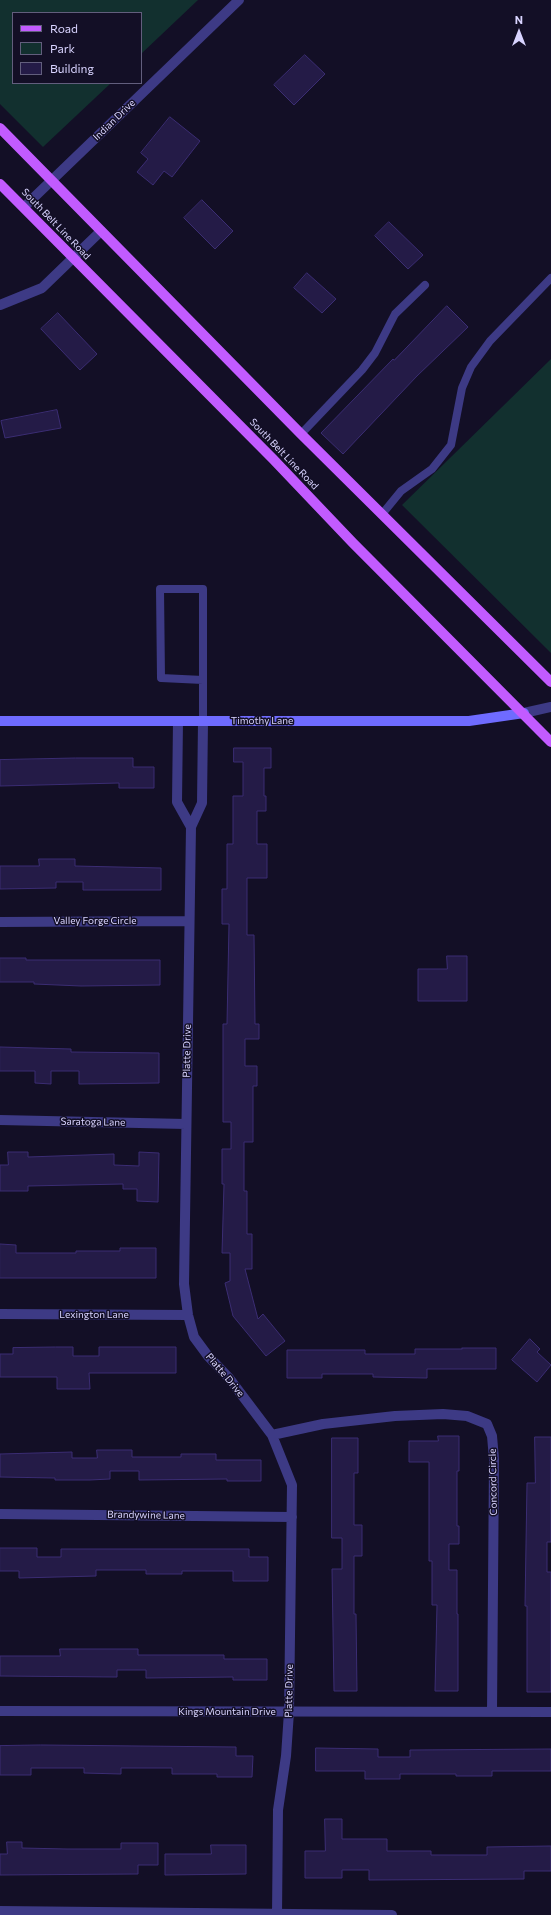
<!DOCTYPE html>
<html>
<head>
<meta charset="utf-8">
<style>
	body { margin:0 }
	#map { position:relative; width:551px; height:1915px; overflow:hidden; background:#130f26; font-family:Commissioner,sans-serif }
	canvas { display:block }
	.legend { position:absolute; left:12px; top:12px; width:130px; height:72px; box-sizing:border-box; background:#130f26; border:1px solid #625e7d; margin:0; padding:5px 7px; list-style:none; font-size:12px; color:#d9d4ff }
	.legend li { display:flex; align-items:center; gap:8px; height:20px }
	.legend b { width:20px; border:1px solid #625e7d }
	.north { position:absolute; left:499px; top:12px; width:40px; height:40px; -webkit-text-stroke:3px #130f26; paint-order:stroke; rotate:0deg; font-size:11px; font-weight:700; line-height:16px; text-align:center; color:#d9d4ff }
	.north::after { content:''; display:block; margin:auto; width:14px; height:18px; background:#d9d4ff; clip-path:polygon(50% 0,100% 100%,50% 72%,0 100%) }
</style>
</head>
<body>
<div id="map">
<canvas width="551" height="1915"></canvas>
<ul class="legend">
<li><b style="height:5px;background:#c25bff"></b>Road</li>
<li><b style="height:11px;background:#12302f"></b>Park</li>
<li><b style="height:11px;background:#241b47"></b>Building</li>
</ul>
<div class="north">N</div>
</div>
<script>
const c = document.querySelector('canvas').getContext('2d');
c.lineJoin = 'round';
function fill(path, color) { c.fillStyle = color; c.fill(path, 'evenodd'); }
function strokePath(path, color, width, dash) { c.strokeStyle = color; c.lineWidth = width; c.lineCap = dash ? 'butt' : 'round'; c.setLineDash(dash || []); c.stroke(path); }
function write(font, color, halo, rows, align = 'center') {
  c.font = font + ' Commissioner,sans-serif'; c.lineWidth = 3; c.setLineDash([]); c.textBaseline = 'middle'; c.strokeStyle = halo; c.fillStyle = color; for (const [text, x, y, turn = 0] of rows) {
    c.save(); c.translate(x, y); c.rotate((+turn || 0) * Math.PI / 180); c.textAlign = isNaN(turn) ? turn : align; if (halo) c.strokeText(text, 0, 0); c.fillText(text, 0, 0); c.restore();
  }
}
const green = new Path2D(`
	M 0,0 L 198,0 L 141,54 L 141,13 L 13,13 L 13,83 L 111,83 L 43,147 L 0,104 Z
	M 551,359 L 551,653 L 402,505 Z`);
const building = new Path2D(`
	M 305,55 L 325,74 L 294,105 L 274,85 Z
	M 170,117 L 200,141 L 172,177 L 164,171 L 153,185 L 137,172 L 148,159 L 141,153 Z
	M 202,200 L 233,231 L 215,249 L 184,218 Z
	M 389,222 L 423,255 L 408,269 L 375,236 Z
	M 307,273 L 336,299 L 322,313 L 294,288 Z
	M 447,306 L 468,327 L 417,376 L 343,454 L 321,433 L 393,359 L 394,360 Z
	M 58,313 L 97,354 L 80,370 L 41,329 Z
	M 57,410 L 61,428 L 5,438 L 1,421 Z
	M 234,748 L 271,748 L 271,768 L 264,768 L 264,796 L 266,796 L 266,811 L 257,811 L 257,844 L 267,844 L 267,878 L 247,878 L 247,935 L 254,935 L 255,1024 L 259,1024 L 259,1039 L 245,1039 L 245,1066 L 257,1066 L 257,1086 L 253,1086 L 253,1142 L 244,1142 L 244,1191 L 247,1191 L 247,1234 L 252,1234 L 252,1269 L 245,1269 L 258,1319 L 263,1314 L 285,1341 L 266,1356 L 233,1316 L 225,1283 L 230,1281 L 230,1253 L 222,1253 L 224,1184 L 222,1184 L 222,1149 L 231,1149 L 231,1122 L 223,1122 L 223,1024 L 227,1024 L 229,924 L 222,924 L 222,889 L 227,889 L 227,844 L 233,844 L 233,796 L 243,796 L 243,762 L 234,762 Z
	M 76,758 L 133,758 L 133,767 L 154,767 L 154,788 L 119,788 L 119,783 L 0,786 L 0,760 Z
	M 39,859 L 75,859 L 75,866 L 161,868 L 161,890 L 83,890 L 83,882 L 56,882 L 56,888 L 0,889 L 0,866 L 39,866 Z
	M 447,956 L 467,956 L 467,1001 L 418,1001 L 418,969 L 447,969 Z
	M 0,958 L 26,958 L 26,960 L 160,960 L 160,985 L 81,986 L 34,984 L 34,982 L 0,982 Z
	M 0,1047 L 71,1049 L 71,1052 L 159,1053 L 159,1083 L 79,1084 L 79,1071 L 51,1071 L 51,1084 L 35,1083 L 35,1071 L 0,1071 Z
	M 8,1152 L 28,1152 L 28,1157 L 114,1154 L 114,1165 L 139,1166 L 139,1152 L 159,1153 L 158,1202 L 137,1201 L 137,1189 L 123,1189 L 123,1184 L 28,1186 L 28,1191 L 0,1191 L 0,1165 L 8,1165 Z
	M 0,1244 L 16,1245 L 16,1253 L 76,1253 L 76,1251 L 120,1251 L 120,1248 L 156,1248 L 156,1278 L 0,1278 Z
	M 530,1339 L 540,1349 L 537,1352 L 551,1365 L 537,1382 L 512,1360 Z
	M 56,1347 L 73,1347 L 73,1356 L 99,1356 L 99,1347 L 176,1347 L 176,1373 L 89,1373 L 90,1389 L 57,1389 L 57,1377 L 0,1377 L 0,1354 L 13,1354 L 13,1348 Z
	M 462,1348 L 496,1348 L 496,1369 L 427,1369 L 427,1378 L 373,1377 L 373,1374 L 322,1374 L 322,1378 L 287,1378 L 287,1350 L 365,1350 L 365,1354 L 415,1354 L 415,1349 L 462,1349 Z
	M 438,1436 L 459,1436 L 459,1471 L 457,1471 L 457,1526 L 459,1526 L 459,1544 L 449,1544 L 449,1570 L 457,1570 L 457,1614 L 458,1614 L 458,1691 L 435,1691 L 437,1605 L 432,1605 L 432,1561 L 429,1561 L 429,1462 L 409,1462 L 409,1441 L 438,1441 Z
	M 535,1437 L 551,1437 L 551,1542 L 547,1542 L 547,1572 L 551,1572 L 551,1692 L 527,1692 L 527,1606 L 525,1606 L 527,1483 L 535,1483 Z
	M 332,1438 L 358,1438 L 358,1473 L 354,1473 L 354,1525 L 362,1525 L 362,1556 L 354,1556 L 354,1614 L 356,1614 L 357,1691 L 334,1691 L 332,1569 L 342,1569 L 342,1538 L 332,1538 Z
	M 97,1450 L 132,1450 L 132,1457 L 181,1457 L 181,1454 L 216,1454 L 216,1460 L 261,1460 L 261,1481 L 227,1481 L 227,1479 L 139,1480 L 139,1471 L 110,1471 L 110,1479 L 90,1480 L 55,1480 L 55,1478 L 0,1477 L 0,1454 L 72,1452 L 72,1458 L 97,1458 Z
	M 0,1548 L 37,1548 L 37,1557 L 61,1557 L 61,1549 L 249,1549 L 249,1557 L 268,1557 L 268,1581 L 233,1581 L 233,1571 L 182,1571 L 182,1574 L 146,1574 L 146,1570 L 96,1570 L 96,1576 L 19,1578 L 19,1571 L 0,1571 Z
	M 60,1649 L 138,1649 L 138,1655 L 224,1655 L 224,1659 L 267,1659 L 267,1680 L 233,1680 L 233,1677 L 146,1678 L 146,1670 L 117,1670 L 117,1677 L 0,1676 L 0,1656 L 60,1656 Z
	M 41,1745 L 236,1747 L 236,1756 L 253,1756 L 252,1777 L 217,1777 L 217,1774 L 172,1774 L 172,1768 L 121,1768 L 121,1774 L 84,1773 L 84,1768 L 31,1768 L 31,1775 L 0,1775 L 0,1746 Z
	M 316,1748 L 378,1749 L 378,1757 L 410,1757 L 410,1750 L 551,1749 L 551,1771 L 492,1771 L 492,1776 L 456,1776 L 456,1774 L 400,1774 L 400,1779 L 365,1779 L 365,1771 L 316,1771 Z
	M 325,1819 L 342,1819 L 342,1839 L 387,1839 L 387,1851 L 431,1851 L 431,1855 L 487,1855 L 487,1847 L 551,1846 L 551,1871 L 524,1871 L 524,1879 L 369,1880 L 369,1870 L 342,1870 L 342,1878 L 305,1878 L 305,1851 L 325,1851 Z
	M 7,1842 L 22,1842 L 22,1848 L 67,1849 L 121,1849 L 121,1843 L 158,1843 L 158,1865 L 138,1865 L 138,1874 L 0,1875 L 0,1854 L 7,1854 Z
	M 211,1845 L 246,1845 L 246,1874 L 165,1875 L 165,1854 L 211,1854 Z`);
const lane = new Path2D(`
	M 301,434 L 362,370 L 375,353 L 395,314 L 425,285
	M 383,513 L 401,491 L 432,469 L 451,445 L 462,388 L 471,367 L 490,341 L 551,278
	M 203,721 L 203,589 L 160,589 L 161,678 L 203,680`);
const street = new Path2D(`
	M 24,207 L 239,0
	M 0,305 L 42,288 L 101,231
	M 524,713 L 551,707
	M 178,721 L 177,802 L 191,827
	M 203,721 L 202,803 L 191,827 L 184,1284 L 188,1315 L 194,1337 L 208,1356 L 229,1378 L 272,1435 L 292,1485 L 289,1712 L 286,1756 L 278,1810 L 277,1915
	M 0,922 L 189,921
	M 0,1120 L 186,1124
	M 0,1314 L 188,1315
	M 272,1435 L 323,1424 L 395,1416 L 443,1414 L 467,1416 L 487,1424 L 492,1436 L 494,1459 L 492,1712
	M 0,1514 L 292,1517
	M 0,1711 L 551,1712
	M 0,1911 L 392,1915`);
const secondary = new Path2D(`
	M 0,721 L 469,721 L 524,713`);
const primary = new Path2D(`
	M 0,128 L 301,434 L 551,682
	M 0,184 L 273,459 L 353,543 L 551,742`);
const streetNames = [
	["Indian Drive",114,120,-44],
	["South Belt Line Road",56,224,46],
	["South Belt Line Road",284,454,46],
	["Timothy Lane",262,721],
	["Valley Forge Circle",95,921],
	["Platte Drive",187,1051,-89],
	["Saratoga Lane",93,1122,1],
	["Lexington Lane",94,1315],
	["Platte Drive",225,1375,50],
	["Concord Circle",493,1482,-91],
	["Brandywine Lane",146,1515,1],
	["Platte Drive",289,1691,-89],
	["Kings Mountain Drive",227,1712]
];
fill(green, '#12302f');
fill(building, '#241b47');
strokePath(building, '#3b2d73', 1);
strokePath(lane, '#3d3a85', 8);
strokePath(street, '#3d3a85', 10);
strokePath(secondary, '#6f6bff', 10);
strokePath(primary, '#c25bff', 10);
write('10px', '#d9d4ff', '#130f26', streetNames);
</script>
</body>
</html>
